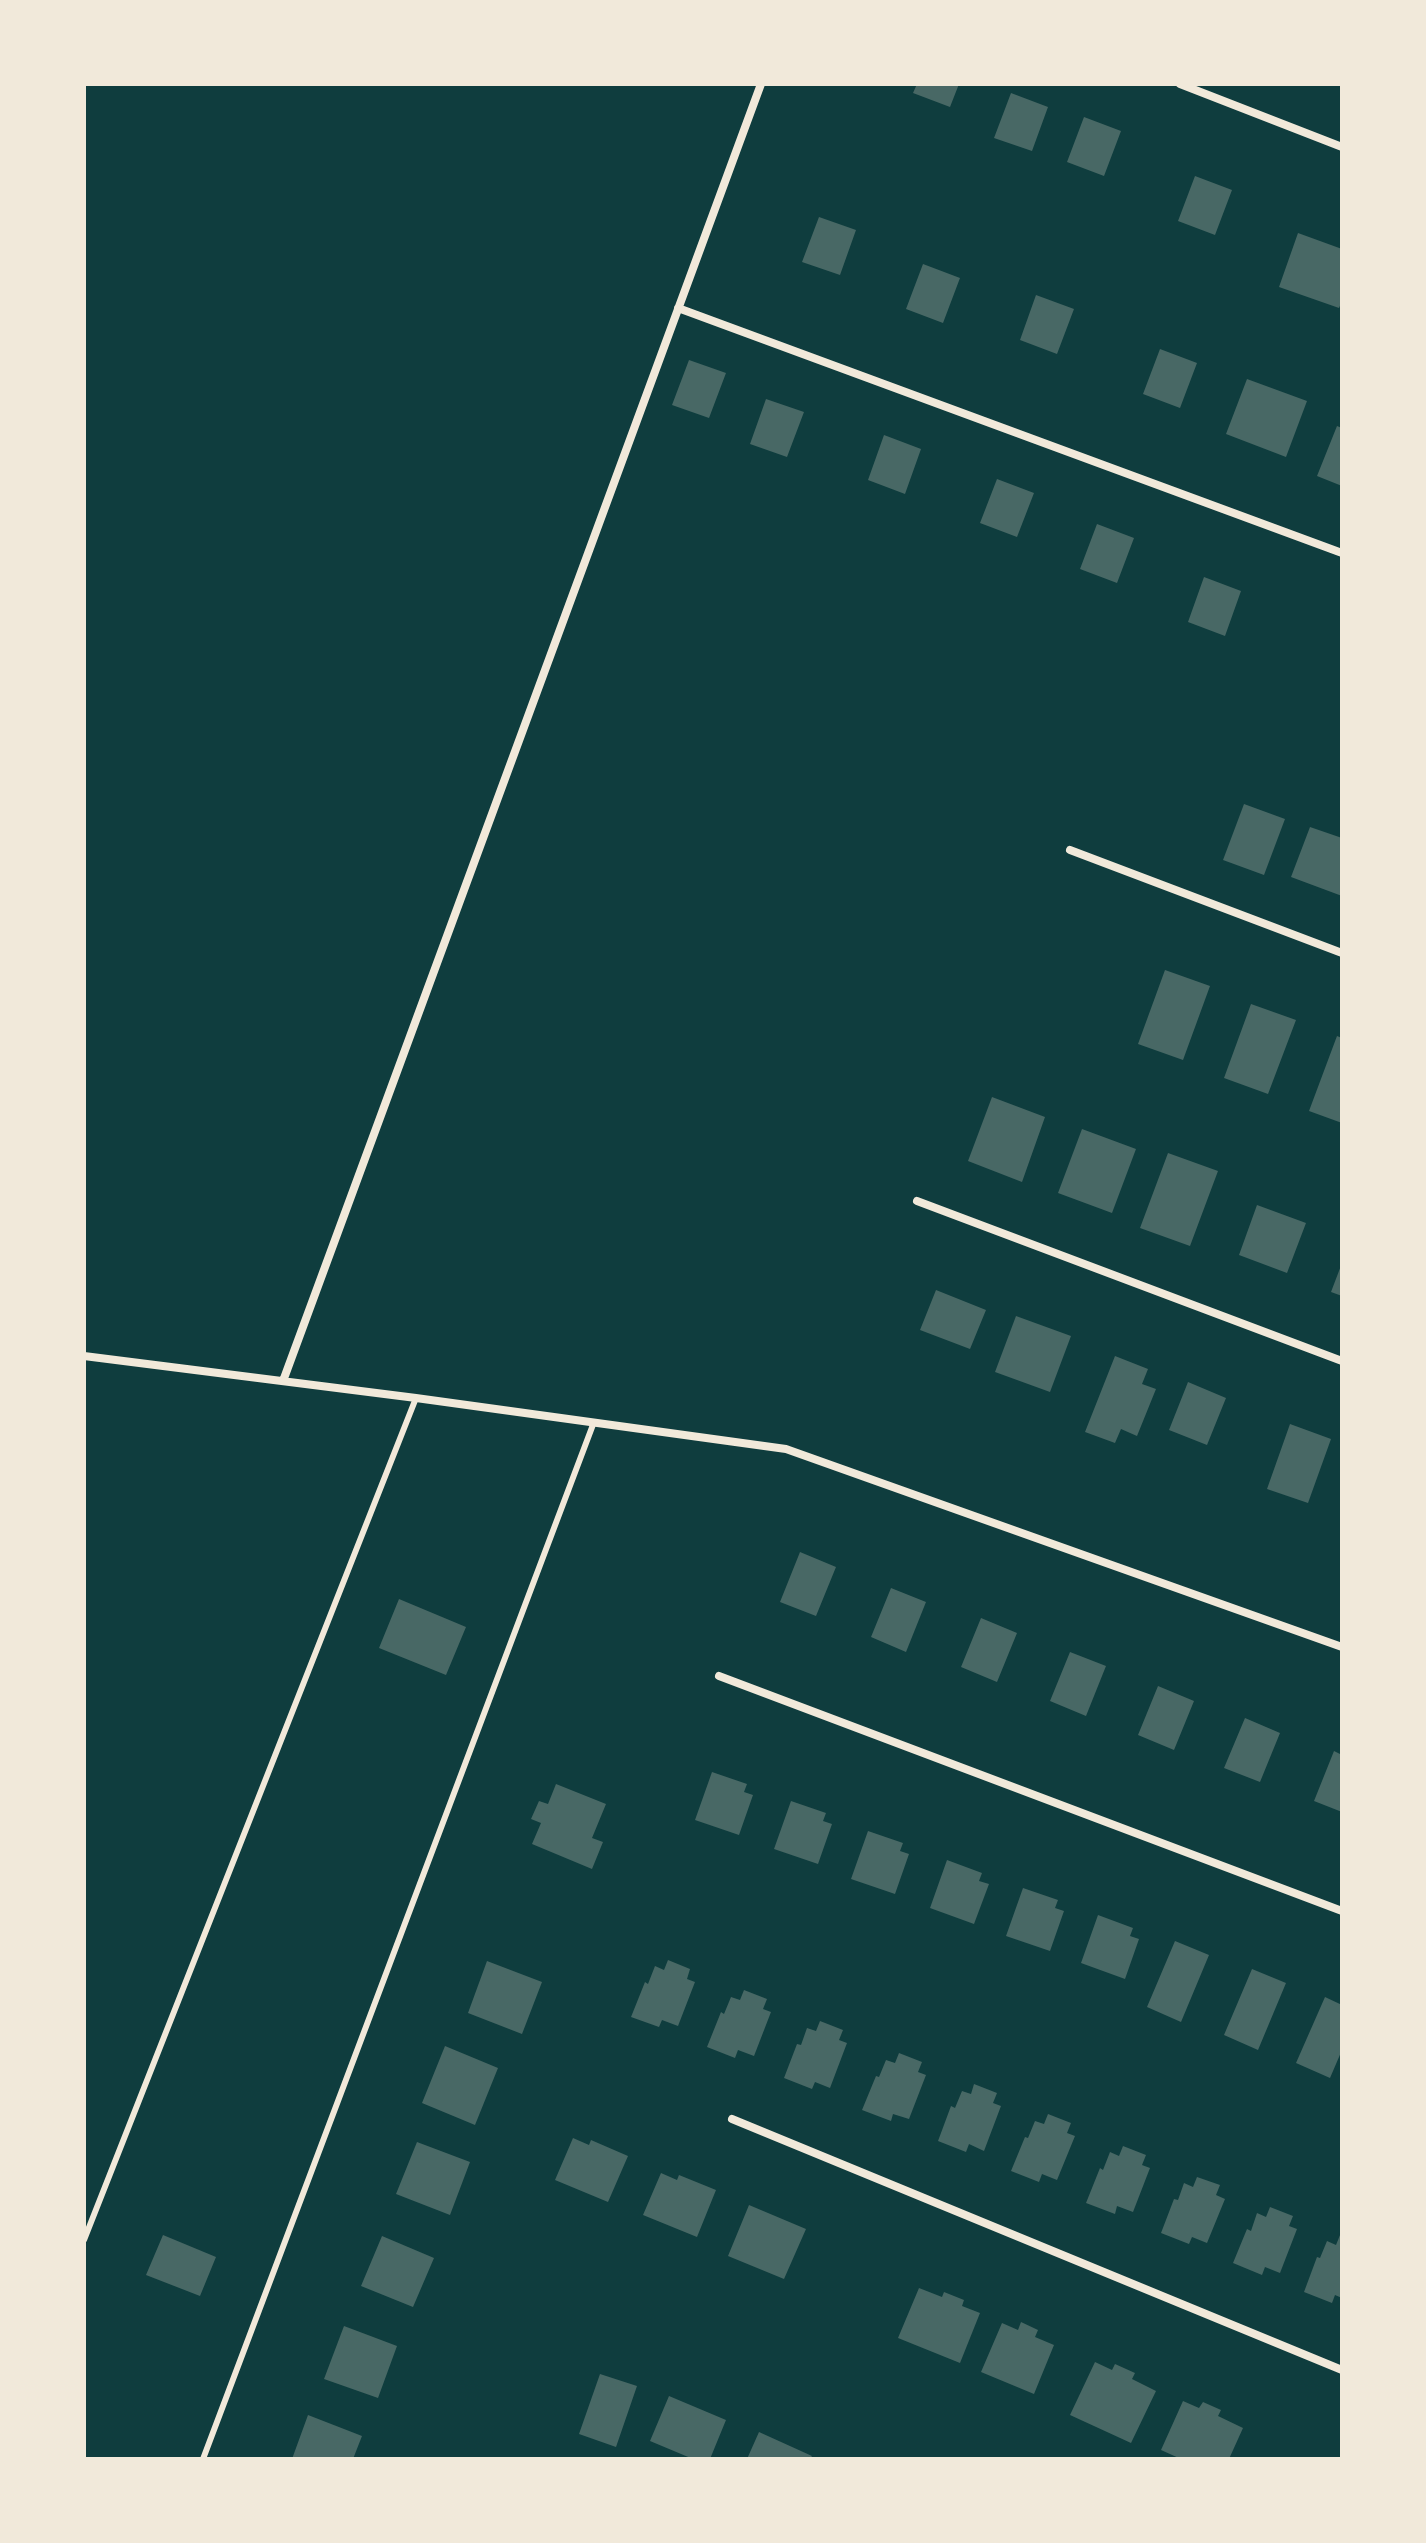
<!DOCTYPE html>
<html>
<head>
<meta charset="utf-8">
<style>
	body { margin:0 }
	#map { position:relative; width:1426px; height:2543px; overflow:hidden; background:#0f3d3e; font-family:"DejaVu Sans",sans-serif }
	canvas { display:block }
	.frame { position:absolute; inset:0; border:86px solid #f1e9da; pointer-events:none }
</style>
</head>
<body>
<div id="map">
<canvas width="1426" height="2543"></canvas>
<div class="frame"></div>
</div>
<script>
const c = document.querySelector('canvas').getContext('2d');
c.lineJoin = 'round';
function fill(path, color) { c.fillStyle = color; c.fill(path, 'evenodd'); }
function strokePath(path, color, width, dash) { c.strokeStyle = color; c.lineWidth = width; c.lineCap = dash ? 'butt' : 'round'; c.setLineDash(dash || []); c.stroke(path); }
const building = new Path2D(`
	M 917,84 L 959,84 L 950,107 L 913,93 Z
	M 1011,93 L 1048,107 L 1032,151 L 994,138 Z
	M 1084,117 L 1121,131 L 1104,176 L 1067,162 Z
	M 1195,176 L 1232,190 L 1215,235 L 1178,221 Z
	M 819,217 L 856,230 L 840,275 L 802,262 Z
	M 1298,233 L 1342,249 L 1342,301 L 1339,308 L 1279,287 Z
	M 923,264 L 960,278 L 943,323 L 906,309 Z
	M 1036,295 L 1074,309 L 1057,354 L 1020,340 Z
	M 1160,349 L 1197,363 L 1180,408 L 1143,394 Z
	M 689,360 L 726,373 L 709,418 L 672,405 Z
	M 1247,379 L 1307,401 L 1286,457 L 1226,434 Z
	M 766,399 L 804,412 L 787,457 L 750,444 Z
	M 1337,426 L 1342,428 L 1342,486 L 1317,476 Z
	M 884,435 L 921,449 L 905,494 L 868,480 Z
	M 997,479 L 1034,493 L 1017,537 L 980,523 Z
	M 1097,524 L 1134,538 L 1117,583 L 1080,569 Z
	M 1204,577 L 1241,591 L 1225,636 L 1188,622 Z
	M 1244,804 L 1285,819 L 1264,875 L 1223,860 Z
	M 1310,827 L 1342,838 L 1342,896 L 1291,877 Z
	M 1165,970 L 1210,986 L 1183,1060 L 1138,1044 Z
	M 1251,1004 L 1296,1020 L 1268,1094 L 1224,1078 Z
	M 1337,1036 L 1342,1038 L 1342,1123 L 1309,1111 Z
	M 992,1097 L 1045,1117 L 1022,1182 L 968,1161 Z
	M 1082,1129 L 1136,1149 L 1112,1213 L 1058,1193 Z
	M 1168,1153 L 1218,1171 L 1190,1246 L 1140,1228 Z
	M 1257,1205 L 1306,1223 L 1287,1273 L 1239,1255 Z
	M 1342,1263 L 1342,1296 L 1331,1292 Z
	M 936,1290 L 986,1310 L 970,1349 L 920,1330 Z
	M 1016,1316 L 1071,1336 L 1050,1392 L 995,1372 Z
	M 1115,1356 L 1148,1369 L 1142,1384 L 1156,1389 L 1137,1436 L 1121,1429 L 1115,1443 L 1085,1432 Z
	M 1188,1382 L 1226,1398 L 1207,1445 L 1169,1430 Z
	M 1290,1424 L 1331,1439 L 1308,1503 L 1267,1489 Z
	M 800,1552 L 836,1567 L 816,1616 L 780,1602 Z
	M 891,1588 L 926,1602 L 906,1652 L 871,1637 Z
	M 399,1599 L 466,1627 L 446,1675 L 379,1648 Z
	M 981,1618 L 1017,1633 L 997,1682 L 961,1667 Z
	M 1070,1652 L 1106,1666 L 1086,1716 L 1050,1701 Z
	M 1158,1686 L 1194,1701 L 1174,1750 L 1138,1735 Z
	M 1245,1718 L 1280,1733 L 1260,1782 L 1224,1768 Z
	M 1334,1751 L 1342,1755 L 1342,1812 L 1314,1801 Z
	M 712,1772 L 747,1784 L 744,1792 L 753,1795 L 739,1835 L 695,1820 Z
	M 556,1784 L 606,1804 L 592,1838 L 603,1842 L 592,1869 L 532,1844 L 541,1823 L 531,1819 L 539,1801 L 548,1804 Z
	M 791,1801 L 826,1813 L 823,1821 L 832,1824 L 818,1864 L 774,1849 Z
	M 868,1831 L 903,1843 L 900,1851 L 909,1854 L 895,1894 L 851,1879 Z
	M 947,1860 L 982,1873 L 979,1881 L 989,1884 L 974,1924 L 930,1908 Z
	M 1023,1888 L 1058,1900 L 1055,1908 L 1064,1911 L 1050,1951 L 1006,1936 Z
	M 1098,1915 L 1133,1928 L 1130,1936 L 1139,1939 L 1125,1979 L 1081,1963 Z
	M 1175,1941 L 1209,1955 L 1181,2022 L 1147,2007 Z
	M 668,1960 L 690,1969 L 687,1979 L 695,1982 L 678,2026 L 662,2020 L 659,2027 L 631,2017 L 645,1982 L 648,1984 L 655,1966 L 664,1970 Z
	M 487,1961 L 542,1982 L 522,2034 L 468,2013 Z
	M 1252,1969 L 1286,1983 L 1258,2050 L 1224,2035 Z
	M 744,1990 L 767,1999 L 763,2009 L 771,2012 L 754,2056 L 738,2050 L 735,2058 L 707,2047 L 721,2012 L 724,2014 L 731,1997 L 740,2000 Z
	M 1325,1997 L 1342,2005 L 1342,2050 L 1330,2078 L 1296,2063 Z
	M 820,2021 L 843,2030 L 839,2040 L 847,2043 L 830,2088 L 815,2082 L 812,2089 L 784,2078 L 797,2044 L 801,2045 L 807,2028 L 816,2031 Z
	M 445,2046 L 498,2068 L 475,2125 L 422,2103 Z
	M 899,2053 L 922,2062 L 918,2072 L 926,2075 L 909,2119 L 893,2114 L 891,2121 L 862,2110 L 876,2076 L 879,2077 L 886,2060 L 895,2063 Z
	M 974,2084 L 997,2093 L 993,2103 L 1001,2106 L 984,2151 L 969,2144 L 966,2152 L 938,2141 L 951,2106 L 955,2108 L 962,2091 L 971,2094 Z
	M 1048,2114 L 1071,2123 L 1067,2133 L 1075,2136 L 1057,2180 L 1042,2174 L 1039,2182 L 1011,2171 L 1025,2137 L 1028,2138 L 1035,2121 L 1044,2124 Z
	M 573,2138 L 589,2145 L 591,2140 L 628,2156 L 608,2202 L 555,2180 Z
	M 417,2142 L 470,2162 L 450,2215 L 396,2194 Z
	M 1123,2146 L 1146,2155 L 1142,2165 L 1150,2168 L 1133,2212 L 1117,2206 L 1115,2214 L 1086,2203 L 1100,2168 L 1103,2170 L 1110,2152 L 1119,2156 Z
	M 661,2173 L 677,2180 L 679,2175 L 716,2190 L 697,2237 L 643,2215 Z
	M 1197,2177 L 1220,2185 L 1216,2195 L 1225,2199 L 1207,2243 L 1192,2237 L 1189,2244 L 1161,2233 L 1174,2199 L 1178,2200 L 1184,2183 L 1193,2187 Z
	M 749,2205 L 806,2229 L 784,2279 L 728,2256 Z
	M 1270,2207 L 1293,2216 L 1289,2226 L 1297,2229 L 1280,2273 L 1265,2267 L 1262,2275 L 1233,2263 L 1247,2229 L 1251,2231 L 1257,2213 L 1266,2217 Z
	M 1342,2230 L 1342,2298 L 1335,2295 L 1332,2303 L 1304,2292 L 1317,2257 L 1320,2258 L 1327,2241 L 1336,2245 Z
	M 163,2235 L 216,2257 L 200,2296 L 146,2275 Z
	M 382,2236 L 434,2258 L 413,2307 L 361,2286 Z
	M 919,2288 L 942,2297 L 944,2292 L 964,2300 L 962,2306 L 980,2313 L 960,2363 L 898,2338 Z
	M 1021,2322 L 1038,2330 L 1035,2337 L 1054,2345 L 1034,2394 L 981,2372 L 1002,2323 L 1018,2330 Z
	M 344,2326 L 397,2346 L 378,2398 L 324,2379 Z
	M 1095,2362 L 1112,2370 L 1115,2364 L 1135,2373 L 1132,2379 L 1156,2391 L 1131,2443 L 1070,2415 Z
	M 600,2374 L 637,2386 L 616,2447 L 579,2434 Z
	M 669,2396 L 726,2420 L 710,2459 L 693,2459 L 650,2441 Z
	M 1183,2401 L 1199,2408 L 1203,2402 L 1221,2410 L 1218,2416 L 1243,2428 L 1229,2459 L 1181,2459 L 1161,2450 Z
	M 308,2415 L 362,2436 L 353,2459 L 292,2459 Z
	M 759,2432 L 812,2456 L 810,2459 L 747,2459 Z`);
const service = new Path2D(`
	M 84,2240 L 416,1398
	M 203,2459 L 594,1422`);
const minor = new Path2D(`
	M 1180,84 L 1342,147
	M 678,308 L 1342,553
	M 1070,850 L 1342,953
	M 917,1201 L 1342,1361
	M 84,1356 L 416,1398 L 786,1449 L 1342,1647
	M 283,1381 L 761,84
	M 719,1676 L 1342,1911
	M 732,2119 L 1342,2370`);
fill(building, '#486865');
strokePath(service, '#f1e9da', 6);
strokePath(minor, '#f1e9da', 8);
</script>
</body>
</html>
